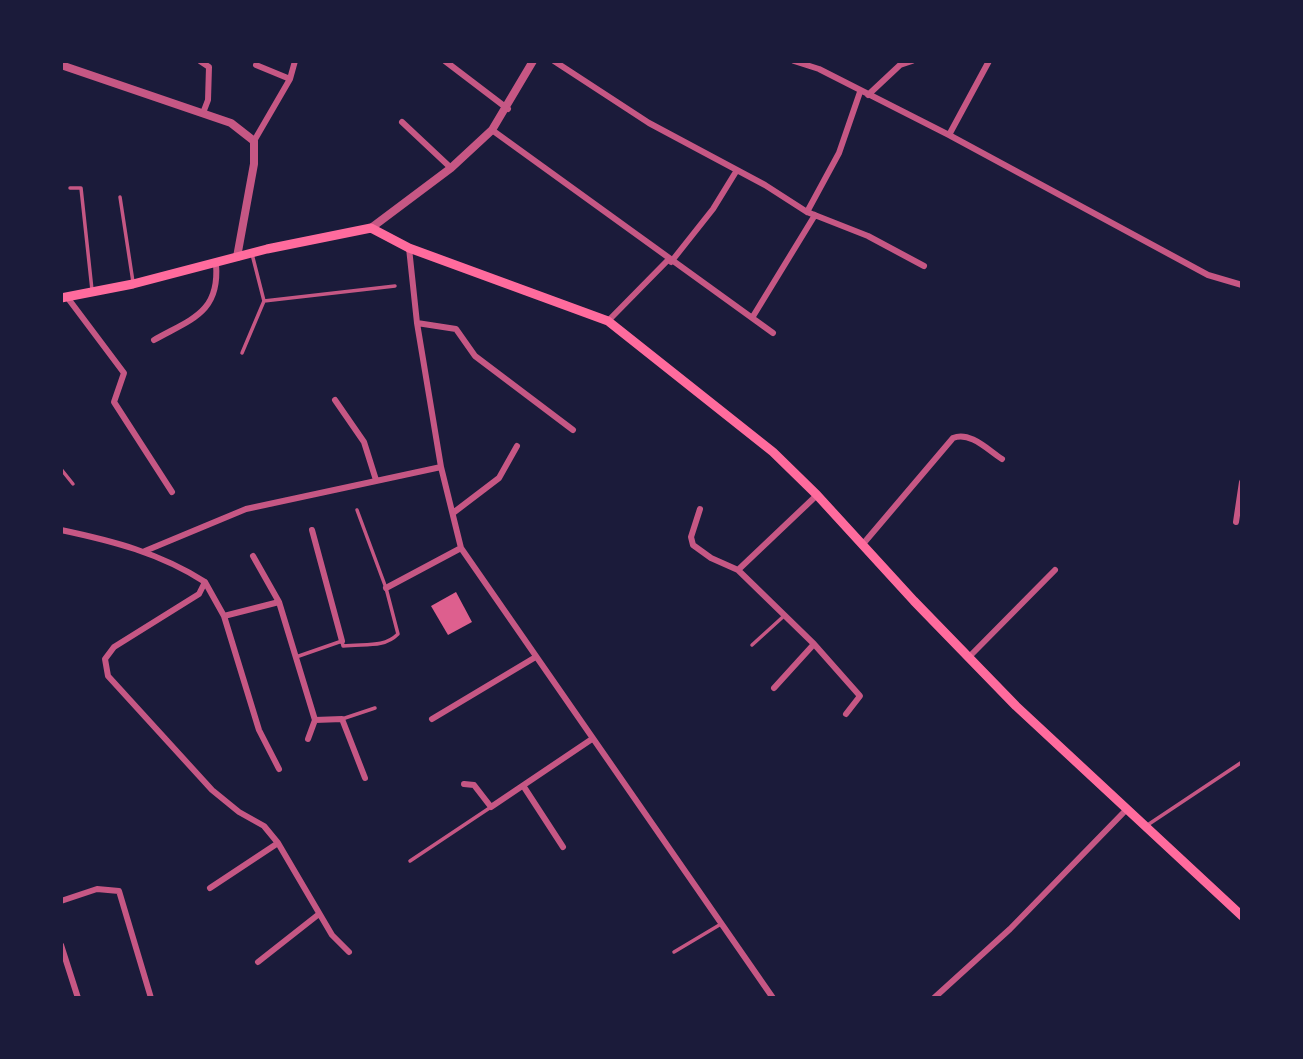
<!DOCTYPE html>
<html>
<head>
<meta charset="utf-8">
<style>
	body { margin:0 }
	#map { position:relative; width:1303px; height:1059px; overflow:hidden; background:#1b1b3a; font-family:Rubik,sans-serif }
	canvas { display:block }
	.frame { position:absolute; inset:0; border:63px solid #1b1b3a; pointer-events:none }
</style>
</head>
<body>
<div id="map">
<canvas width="1303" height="1059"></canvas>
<div class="frame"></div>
</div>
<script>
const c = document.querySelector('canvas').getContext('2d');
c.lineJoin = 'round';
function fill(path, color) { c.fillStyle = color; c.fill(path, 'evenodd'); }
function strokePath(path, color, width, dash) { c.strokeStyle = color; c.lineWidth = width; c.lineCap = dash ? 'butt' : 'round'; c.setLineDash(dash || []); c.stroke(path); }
const building = new Path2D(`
	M 456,592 L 472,622 L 448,635 L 431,606 Z`);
const service = new Path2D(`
	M 70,188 L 81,188 L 92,290
	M 120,197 L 133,282
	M 264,301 L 395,286
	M 242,353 L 264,301 L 252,254
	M 61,469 L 73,484
	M 752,645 L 785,615
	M 296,657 L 342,641 L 343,646 C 363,643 383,649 398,634 L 386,588 L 357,510
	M 342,719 L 375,708
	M 1146,826 L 1242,762
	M 410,861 L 491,807
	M 674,952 L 721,924`);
const minor = new Path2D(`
	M 200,61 L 209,67 L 208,100 L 203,113
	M 445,61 L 508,109
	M 554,61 L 649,123 L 765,185 L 807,212 L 868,236 L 924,266
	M 794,61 L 819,69 L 949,135 L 989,61
	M 290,79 L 295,61
	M 868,95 L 900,65 L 912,61
	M 402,122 L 451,168
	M 492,130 L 773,333
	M 949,135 L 1208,275 L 1242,285
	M 254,141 L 290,79 L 256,65
	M 807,212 L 839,153 L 860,92
	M 409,248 L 417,323 L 441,467 L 461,548 L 773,998
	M 671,262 L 713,209 L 737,170
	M 67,297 L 124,373 L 114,402 L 172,492
	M 752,318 L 815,215
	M 608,321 L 668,260
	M 417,323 L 456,329 L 475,356 L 573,430
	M 154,340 C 191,319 220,313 216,264
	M 335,400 L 364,442 L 376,480
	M 700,509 L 691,537 L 693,545 L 711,558 L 738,570
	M 453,513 L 499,478 L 517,446
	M 1236,522 L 1242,482
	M 61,530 C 113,541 160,553 205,582 L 199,594 L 114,647 L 105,659 L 108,676 L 212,790 L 239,812 L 264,826 L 278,843 L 332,935 L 349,952
	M 312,530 L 342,641
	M 863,544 L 953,438 C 970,431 988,450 1002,459
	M 145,551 L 246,509 L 441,467
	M 253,556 L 279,602
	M 205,582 L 224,616 L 259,730 L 279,769
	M 386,588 L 461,548
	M 224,616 L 279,602 L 315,720 L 308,739
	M 814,644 L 860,696 L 846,714
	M 968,658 L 1055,570
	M 774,688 L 814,644 L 738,570 L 817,495
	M 432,719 L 534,658
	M 315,720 L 342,719 L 365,778
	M 464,784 L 474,785 L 491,807 L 592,739
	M 524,787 L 563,847
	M 210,888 L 278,843
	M 61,901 L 97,889 L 119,891 L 151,998
	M 61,945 L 78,998
	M 258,962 L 319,914
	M 934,998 L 1010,929 L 1126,810`);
const tertiary = new Path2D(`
	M 61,65 L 231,123 L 254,141 L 254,164 L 237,257
	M 371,228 L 451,168 L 492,130 L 533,61`);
const secondary = new Path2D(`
	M 61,298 L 133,284 L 267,249 L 371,228 L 409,248 L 608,321 L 773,452 L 817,495 L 914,601 L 1016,706 L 1242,916`);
fill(building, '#dd5f8e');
strokePath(service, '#c65784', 3.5);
strokePath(minor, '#c65784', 6);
strokePath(tertiary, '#c65784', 8);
strokePath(secondary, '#ff6b9d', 9);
</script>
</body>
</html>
